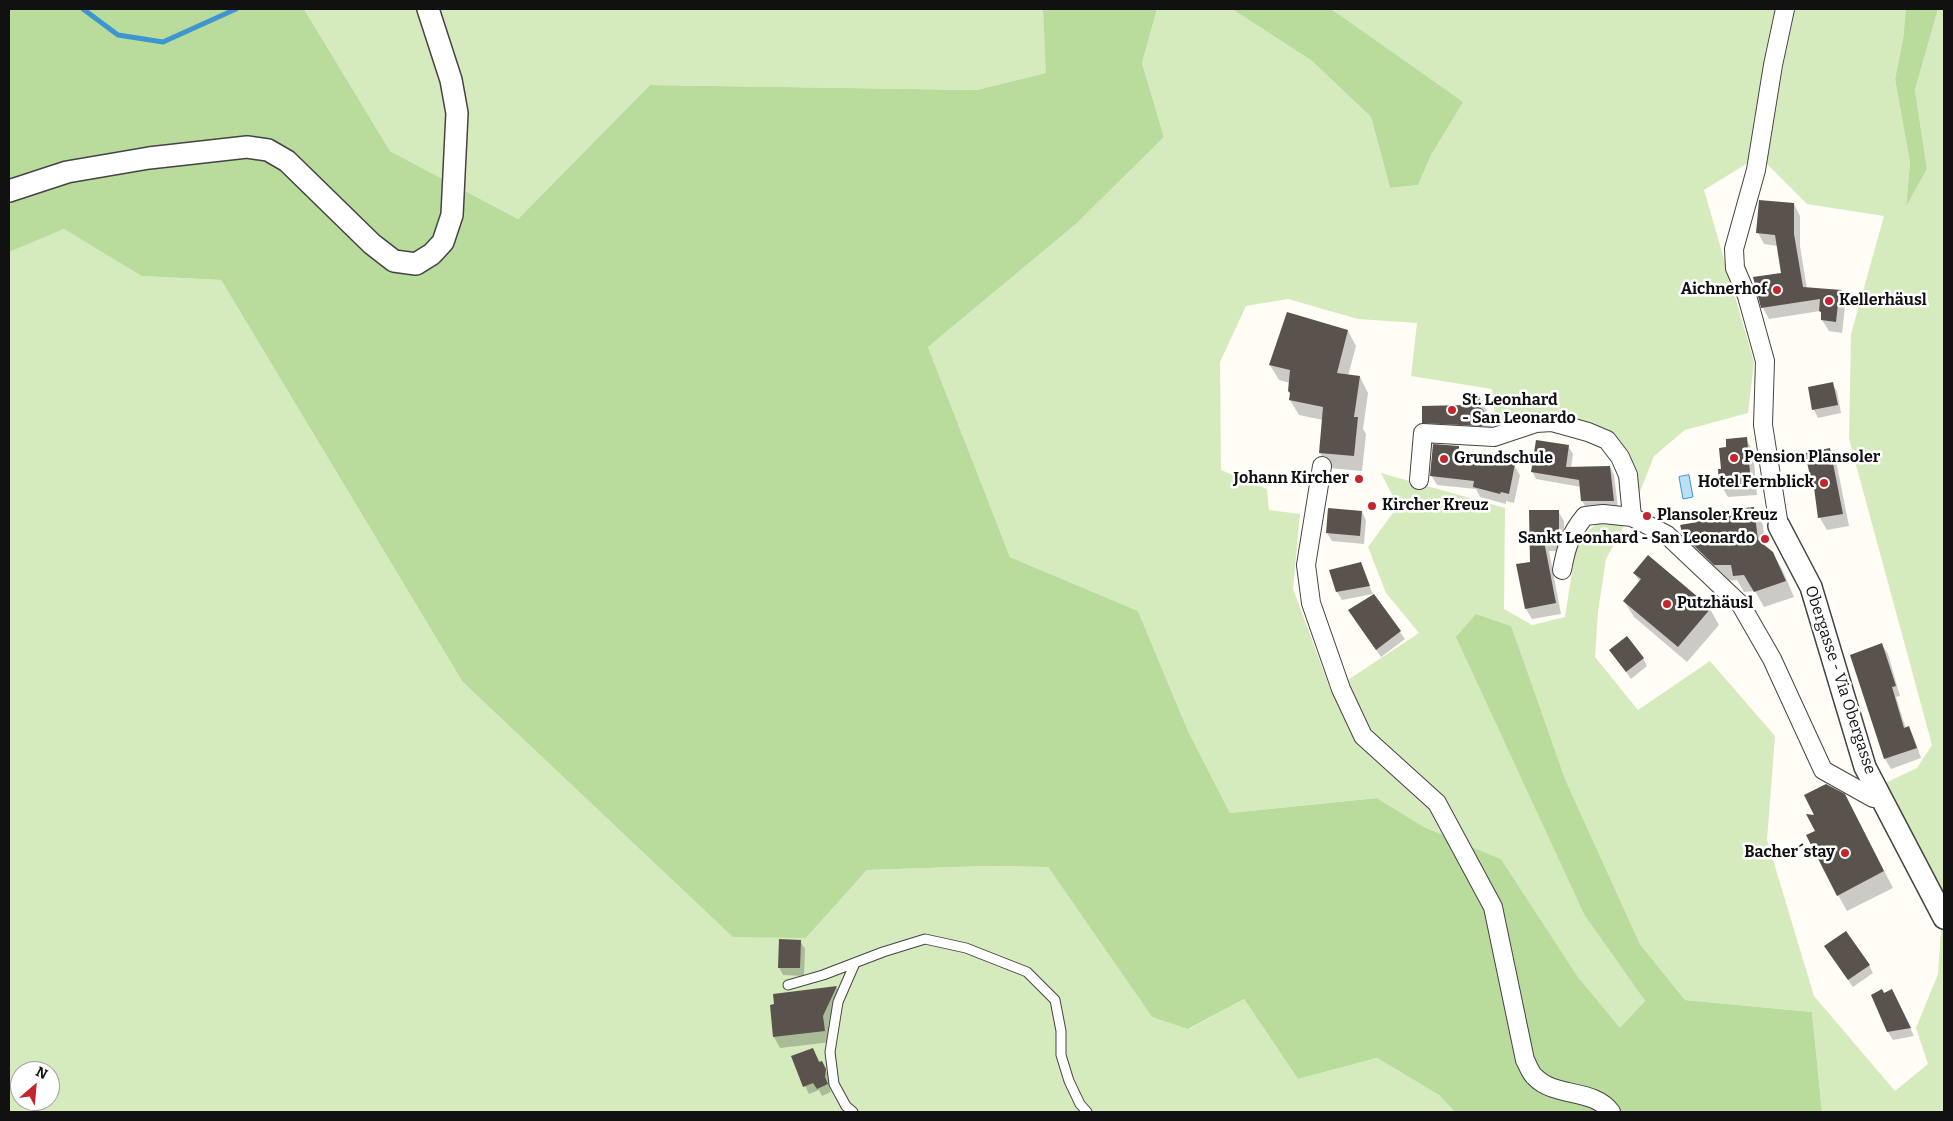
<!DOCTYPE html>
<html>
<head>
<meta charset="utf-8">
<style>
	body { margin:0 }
	#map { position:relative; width:1953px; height:1121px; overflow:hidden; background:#fffdf5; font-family:Bitter,serif }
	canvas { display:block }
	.frame { position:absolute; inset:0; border:10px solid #111; pointer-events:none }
	.north { position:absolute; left:10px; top:1061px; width:50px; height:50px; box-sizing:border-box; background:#fff; border:1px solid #a0a0a0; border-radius:50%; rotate:27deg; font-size:14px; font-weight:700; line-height:20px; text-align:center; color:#111 }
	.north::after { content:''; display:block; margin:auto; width:18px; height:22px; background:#c4262e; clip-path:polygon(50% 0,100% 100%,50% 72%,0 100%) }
</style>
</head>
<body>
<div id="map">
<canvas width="1953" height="1121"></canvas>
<div class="frame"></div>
<div class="north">N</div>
</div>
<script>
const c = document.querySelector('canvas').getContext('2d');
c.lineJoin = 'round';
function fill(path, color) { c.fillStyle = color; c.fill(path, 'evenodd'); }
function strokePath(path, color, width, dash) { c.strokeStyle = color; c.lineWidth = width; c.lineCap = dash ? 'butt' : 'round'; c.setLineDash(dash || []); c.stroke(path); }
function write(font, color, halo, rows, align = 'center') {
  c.font = font + ' Bitter,serif'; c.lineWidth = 5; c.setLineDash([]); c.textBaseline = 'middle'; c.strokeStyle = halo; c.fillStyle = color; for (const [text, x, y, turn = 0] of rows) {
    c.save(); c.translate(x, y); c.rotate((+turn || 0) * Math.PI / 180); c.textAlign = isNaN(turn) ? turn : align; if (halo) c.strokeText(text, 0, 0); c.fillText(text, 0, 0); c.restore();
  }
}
const green = new Path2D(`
	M 304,9 L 1043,9 L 1047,73 L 977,90 L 650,85 L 518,219 L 390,151 Z
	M 1157,9 L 1232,9 L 1312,61 L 1371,117 L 1390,188 L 1418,185 L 1432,153 L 1393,55 L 1331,9 L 1906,9 L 1903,39 L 1895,79 L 1910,163 L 1906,204 L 1927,169 L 1915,90 L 1938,9 L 1944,9 L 1944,1112 L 1822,1112 L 1812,1012 L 1685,1000 L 1640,944 L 1565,779 L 1510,626 L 1476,614 L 1585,916 L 1645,1001 L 1620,1029 L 1578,977 L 1501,859 L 1424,827 L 1377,798 L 1230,813 L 1188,731 L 1138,611 L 1010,557 L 928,347 L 1076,224 L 1164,137 L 1142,63 ZM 1759,156 L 1807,204 L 1884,216 L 1851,334 L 1849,439 L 1932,745 L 1917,768 L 1885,783 L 1943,900 L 1938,974 L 1916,1028 L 1928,1064 L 1895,1091 L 1814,996 L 1767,840 L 1775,736 L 1710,661 L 1638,710 L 1595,657 L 1598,612 L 1606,559 L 1624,526 L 1599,522 L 1577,540 L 1565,617 L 1532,625 L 1504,609 L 1505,508 L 1381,473 L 1398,506 L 1368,547 L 1386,593 L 1419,633 L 1331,691 L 1293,589 L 1300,514 L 1269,510 L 1267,489 L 1221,470 L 1220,362 L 1246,306 L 1288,299 L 1358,319 L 1417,323 L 1411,376 L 1492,389 L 1496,425 L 1537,415 L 1593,426 L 1629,451 L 1636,502 L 1654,456 L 1685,430 L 1748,413 L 1754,362 L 1704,190 Z
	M 64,229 L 144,276 L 221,280 L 462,681 L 806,938 L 867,870 L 987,866 L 1048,867 L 1152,1017 L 1189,1029 L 1244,999 L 1298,1079 L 1377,1058 L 1439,1095 L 1455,1112 L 9,1112 L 9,249 L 11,250 ZM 20,1071 L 50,1071 L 50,1101 L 20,1101 Z`);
const forest = new Path2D(`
	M 9,9 L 304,9 L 390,151 L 518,219 L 650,85 L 977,90 L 1046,73 L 1043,9 L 1157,9 L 1142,63 L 1164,137 L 1076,224 L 928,347 L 1010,557 L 1138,611 L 1188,731 L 1230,813 L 1377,798 L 1424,827 L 1501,859 L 1578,977 L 1620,1028 L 1645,1001 L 1585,916 L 1456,637 L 1476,614 L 1511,626 L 1565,779 L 1640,944 L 1685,1000 L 1812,1012 L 1822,1112 L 1455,1112 L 1439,1095 L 1377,1058 L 1298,1079 L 1244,999 L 1188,1029 L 1152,1017 L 1048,867 L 987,866 L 867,870 L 806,938 L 733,937 L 462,681 L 221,280 L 142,276 L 64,229 L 11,251 L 9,249 Z
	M 1232,9 L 1331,9 L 1463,102 L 1432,153 L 1418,185 L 1390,188 L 1371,117 L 1312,61 Z
	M 1906,9 L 1938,9 L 1915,90 L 1927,169 L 1906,206 L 1910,163 L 1895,79 L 1903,39 Z`);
const water = new Path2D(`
	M 1689,475 L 1693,497 L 1683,499 L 1679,477 Z`);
const shadow = new Path2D(`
	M 1794,204 L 1800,216 L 1800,246 L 1807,289 L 1841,291 L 1848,306 L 1845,307 L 1842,333 L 1829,331 L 1822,320 L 1822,315 L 1820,311 L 1769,319 L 1763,308 L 1754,278 L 1782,274 L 1778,246 L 1764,244 L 1758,233 Z
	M 1348,331 L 1356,346 L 1348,376 L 1360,377 L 1368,393 L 1363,429 L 1366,434 L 1362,471 L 1329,468 L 1320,453 L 1323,420 L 1299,415 L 1290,400 L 1290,383 L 1279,380 L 1270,365 Z
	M 1832,384 L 1837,391 L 1841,413 L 1818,418 L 1814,410 L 1809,388 Z
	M 1479,397 L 1488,413 L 1488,419 L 1495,431 L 1432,439 L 1423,422 L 1467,406 Z
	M 1746,439 L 1753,451 L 1757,495 L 1728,497 L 1721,485 L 1727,449 Z
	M 1568,446 L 1573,454 L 1571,468 L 1610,467 L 1614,475 L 1618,508 L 1587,509 L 1582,501 L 1581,487 L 1536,479 L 1532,471 Z
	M 1458,447 L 1463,455 L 1514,465 L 1520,475 L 1514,503 L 1506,501 L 1506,504 L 1480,497 L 1476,489 L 1437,485 L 1431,475 Z
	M 1829,449 L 1836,461 L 1849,526 L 1827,530 L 1820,518 L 1815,485 L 1812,479 Z
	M 1753,509 L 1763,525 L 1765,547 L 1772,553 L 1782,569 L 1794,597 L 1764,607 L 1755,591 L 1744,592 L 1737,580 L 1725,581 L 1693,551 L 1684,535 Z
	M 1558,511 L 1564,521 L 1564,551 L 1549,551 L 1561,614 L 1532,619 L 1526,609 L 1517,565 L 1531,563 Z
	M 1362,512 L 1366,520 L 1364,544 L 1332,541 L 1327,533 Z
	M 1360,564 L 1373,594 L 1342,600 L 1337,592 L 1331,571 Z
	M 1634,573 L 1710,609 L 1719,625 L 1687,662 L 1634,617 L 1624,601 L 1640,582 Z
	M 1374,596 L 1405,639 L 1381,657 L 1354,619 Z
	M 1882,645 L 1888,654 L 1900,696 L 1896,697 L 1906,729 L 1909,728 L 1914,738 L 1921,758 L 1891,769 L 1885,759 L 1852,655 Z
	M 1611,650 L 1643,658 L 1647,666 L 1631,679 Z
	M 1854,812 L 1893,888 L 1847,911 L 1838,895 Z
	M 800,941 L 805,949 L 804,976 L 783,975 L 779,967 Z
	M 1830,954 L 1869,965 L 1873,973 L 1853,987 Z
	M 837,988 L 843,998 L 829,1028 L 831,1042 L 780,1048 L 774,1037 L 775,995 Z
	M 1884,994 L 1896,999 L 1914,1036 L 1893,1040 L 1888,1032 Z
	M 813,1050 L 830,1078 L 829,1086 L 831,1092 L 822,1096 L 819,1090 L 809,1094 L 805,1086 Z`);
const stream = new Path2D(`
	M 83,9 L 118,35 L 163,42 L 236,9`);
const building = new Path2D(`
	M 1759,200 L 1794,203 L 1794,234 L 1803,287 L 1842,290 L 1842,295 L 1839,295 L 1836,322 L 1821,320 L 1821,312 L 1819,311 L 1820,299 L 1761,308 L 1753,277 L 1781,273 L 1775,235 L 1756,233 Z
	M 1287,312 L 1348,330 L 1337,373 L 1360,376 L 1354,417 L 1358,417 L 1354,456 L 1319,453 L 1323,407 L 1289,400 L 1290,393 L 1288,391 L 1290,370 L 1269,365 Z
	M 1833,382 L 1838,405 L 1812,410 L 1808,387 Z
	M 1466,395 L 1480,396 L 1479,406 L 1486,413 L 1485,422 L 1482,426 L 1422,423 L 1422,406 L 1466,405 Z
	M 1747,437 L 1751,484 L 1719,486 L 1718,469 L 1721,469 L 1719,448 L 1726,447 L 1726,439 Z
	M 1536,440 L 1569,445 L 1566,467 L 1610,466 L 1614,501 L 1581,501 L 1579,480 L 1531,472 Z
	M 1433,444 L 1459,446 L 1459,453 L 1515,464 L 1509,494 L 1501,492 L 1500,494 L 1473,487 L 1474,481 L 1430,476 Z
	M 1830,448 L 1843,514 L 1818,518 L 1813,480 L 1811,480 L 1805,453 Z
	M 1754,507 L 1758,540 L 1773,552 L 1786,581 L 1754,592 L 1744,575 L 1733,576 L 1731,565 L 1714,565 L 1683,535 L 1680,525 L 1697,522 L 1698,513 Z
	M 1328,508 L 1362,511 L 1360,536 L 1326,533 Z
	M 1529,510 L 1559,510 L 1559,538 L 1558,541 L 1544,541 L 1556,603 L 1525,609 L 1516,564 L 1530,562 Z
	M 1648,555 L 1711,608 L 1678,647 L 1623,601 L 1641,579 L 1633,573 Z
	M 1361,562 L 1370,586 L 1336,592 L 1329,570 Z
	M 1374,594 L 1401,631 L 1376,650 L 1348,610 Z
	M 1627,636 L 1644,658 L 1626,672 L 1609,650 Z
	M 1882,643 L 1896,686 L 1892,687 L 1904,728 L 1909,726 L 1917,748 L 1884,759 L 1850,655 Z
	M 1826,784 L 1845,794 L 1884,871 L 1837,896 L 1806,835 L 1815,831 L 1806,814 L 1814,815 L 1804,795 Z
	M 1846,931 L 1870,965 L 1848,980 L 1824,946 Z
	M 779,939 L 801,940 L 800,968 L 778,968 Z
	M 837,986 L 823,1016 L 825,1031 L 773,1037 L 770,1005 L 774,1004 L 773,994 Z
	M 1882,989 L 1884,993 L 1892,989 L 1911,1028 L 1887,1032 L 1871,995 Z
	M 813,1048 L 819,1062 L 822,1061 L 826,1069 L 825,1077 L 828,1084 L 817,1089 L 813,1083 L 803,1087 L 791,1056 Z`);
const service = new Path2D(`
	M 788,985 L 823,975 L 883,952 L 925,939 L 966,948 L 1027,972 L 1055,1000 L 1061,1031 L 1061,1055 L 1069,1081 L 1080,1104 L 1087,1112
	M 853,1112 L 846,1106 L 834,1084 L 830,1052 L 838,1002 L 855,963`);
const minor = new Path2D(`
	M 1322,466 L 1306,565 L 1311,603 L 1341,689 L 1363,736 L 1437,803 L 1493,907 L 1525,1060 C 1528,1065 1530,1073 1535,1077 C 1555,1098 1594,1088 1611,1112
	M 1419,480 L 1423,433 L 1494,437 L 1536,423 L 1552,422 L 1588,432 L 1607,440 L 1620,457 L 1628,475 L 1632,517
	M 1779,526 L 1763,425 L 1765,361 L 1747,296 L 1735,268 L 1734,249 L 1756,170 L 1773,65 L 1785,9
	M 1562,570 C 1566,548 1570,534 1585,516 L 1603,514 L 1632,517 L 1667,535 L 1741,605 L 1772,659 L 1823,770 L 1873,798 L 1882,798`);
const tertiary = new Path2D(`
	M 9,191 L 67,172 L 149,158 L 247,147 L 268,150 L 287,161 L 372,244 L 394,261 L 416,264 L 432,254 L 443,242 L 452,215 L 457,113 L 451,80 L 428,9
	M 1779,526 L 1811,587 L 1865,767 L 1944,918`);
const markers = [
	[1777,290,5,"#c4262e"],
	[1829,301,5,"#c4262e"],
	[1452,410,5,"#c4262e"],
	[1734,458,5,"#c4262e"],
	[1444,459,5,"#c4262e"],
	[1359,479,5,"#c4262e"],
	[1824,483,5,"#c4262e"],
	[1372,506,5,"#c4262e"],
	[1647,516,5,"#c4262e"],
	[1765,539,5,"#c4262e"],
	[1667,604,5,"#c4262e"],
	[1845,853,5,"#c4262e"]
];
const poiNames = [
	["Aichnerhof",1767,290,"right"],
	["Kellerhäusl",1839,301],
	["St. Leonhard",1462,401],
	["- San Leonardo",1462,419],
	["Pension Plansoler",1744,458],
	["Grundschule",1454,459],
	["Johann Kircher",1349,479,"right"],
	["Hotel Fernblick",1814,483,"right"],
	["Kircher Kreuz",1382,506],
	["Plansoler Kreuz",1657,516],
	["Sankt Leonhard - San Leonardo",1755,539,"right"],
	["Putzhäusl",1677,604],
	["Bacher´stay",1835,853,"right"]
];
const streetNames = [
	["Obergasse - Via Obergasse",1840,680,72]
];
fill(green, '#d5ebbd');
fill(forest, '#b9dc9c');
fill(water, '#b9e0f7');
strokePath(water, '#3f96cf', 1);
fill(shadow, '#0003');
strokePath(stream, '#3f96cf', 5);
fill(building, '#5a524d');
strokePath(service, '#444', 11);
strokePath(minor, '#444', 20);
strokePath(tertiary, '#444', 24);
strokePath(service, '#fff', 9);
strokePath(minor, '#fff', 18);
strokePath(tertiary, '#fff', 21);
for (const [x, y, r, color] of markers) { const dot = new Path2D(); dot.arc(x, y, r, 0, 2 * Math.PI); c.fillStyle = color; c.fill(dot); strokePath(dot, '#fff', 2); }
write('bold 16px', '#111', '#fff', poiNames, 'left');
write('16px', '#111', '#fff', streetNames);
</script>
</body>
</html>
